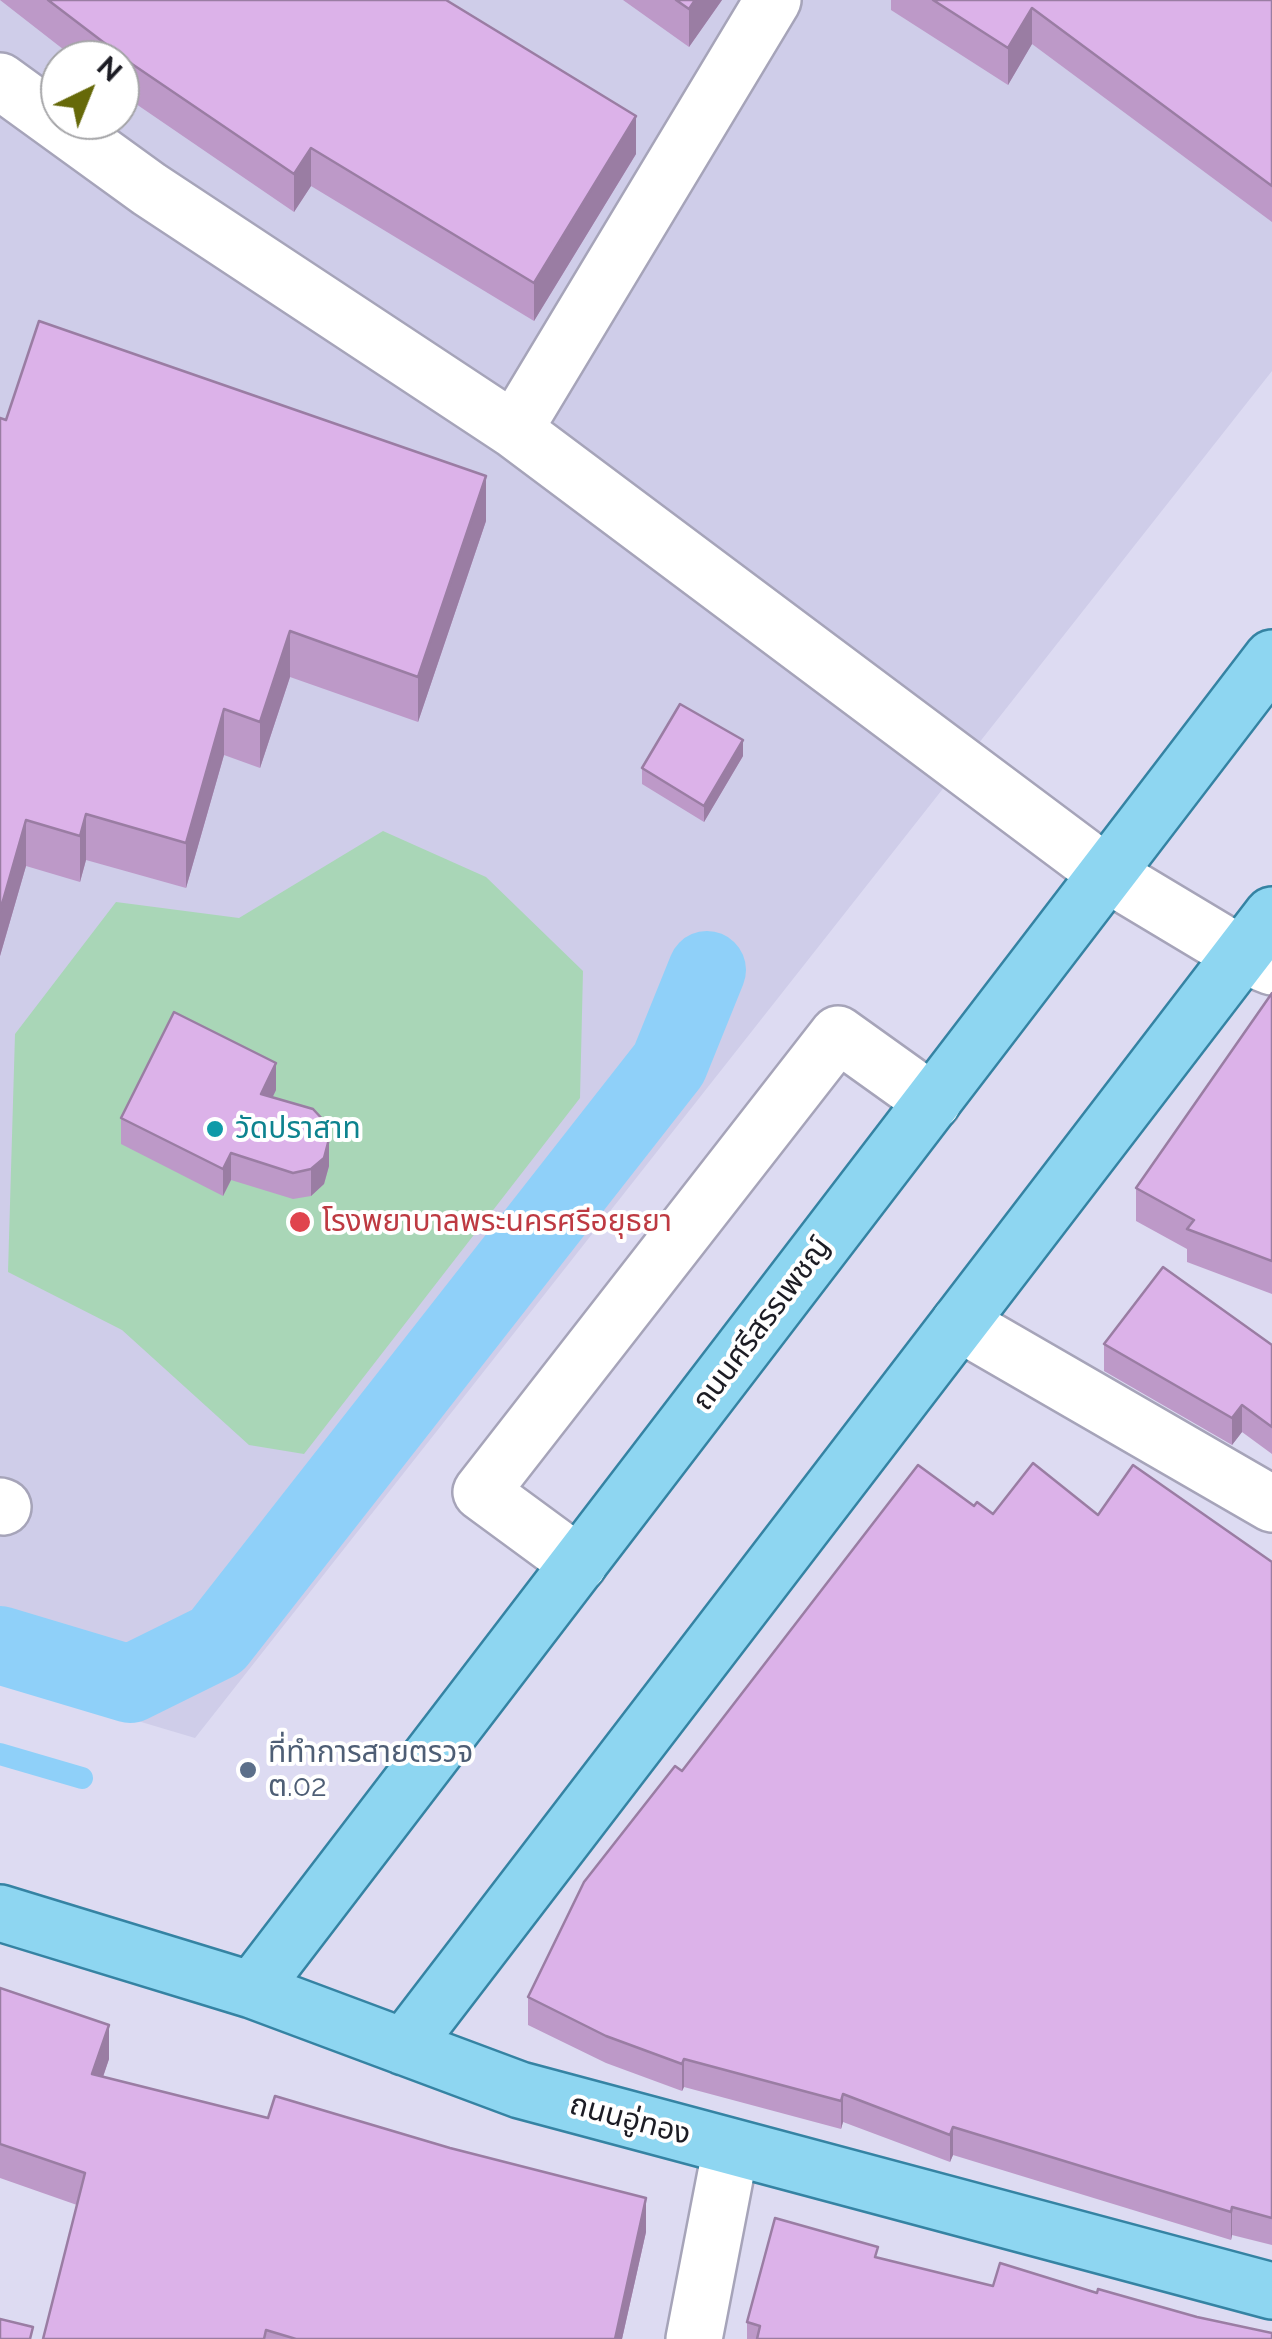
<!DOCTYPE html>
<html>
<head>
<meta charset="utf-8">
<style>
	body { margin:0 }
	#map { position:relative; width:1272px; height:2339px; overflow:hidden; background:#dddbf2; font-family:Raleway,sans-serif }
	canvas { display:block }
	.north { position:absolute; left:40px; top:40px; width:100px; height:100px; box-sizing:border-box; background:#fff; border:2px solid #a4a4a7; border-radius:50%; rotate:43deg; font-size:28px; font-weight:700; line-height:40px; text-align:center; color:#1c1c24 }
	.north::after { content:''; display:block; margin:auto; width:35px; height:45px; background:#666909; clip-path:polygon(50% 0,100% 100%,50% 72%,0 100%) }
</style>
</head>
<body>
<div id="map">
<canvas width="1272" height="2339"></canvas>
<div class="north">N</div>
</div>
<script>
const c = document.querySelector('canvas').getContext('2d');
c.lineJoin = 'round';
function fill(path, color) { c.fillStyle = color; c.fill(path, 'evenodd'); }
function strokePath(path, color, width, dash) { c.strokeStyle = color; c.lineWidth = width; c.lineCap = dash ? 'butt' : 'round'; c.setLineDash(dash || []); c.stroke(path); }
function write(font, color, halo, rows, align = 'center') {
  c.font = font + ' Raleway,"Noto Sans Thai",sans-serif'; c.lineWidth = 8; c.setLineDash([]); c.textBaseline = 'middle'; c.strokeStyle = halo; c.fillStyle = color; for (const [text, x, y, turn = 0] of rows) {
    c.save(); c.translate(x, y); c.rotate((+turn || 0) * Math.PI / 180); c.textAlign = isNaN(turn) ? turn : align; if (halo) c.strokeText(text, 0, 0); c.fillText(text, 0, 0); c.restore();
  }
}
const built = new Path2D(`
	M 0,0 L 1272,0 L 1272,371 L 195,1738 L 0,1680 ZM 60,60 L 120,60 L 120,120 L 60,120 Z`);
const green = new Path2D(`
	M 383,831 L 486,877 L 583,971 L 580,1098 L 304,1454 L 249,1445 L 122,1330 L 8,1272 L 15,1034 L 116,902 L 239,918 Z`);
const stream = new Path2D(`
	M 0,1754 L 82,1778`);
const canal = new Path2D(`
	M 0,1645 L 130,1684 L 217,1641 L 669,1064 L 707,970`);
const minor = new Path2D(`
	M 0,81 L 149,189 L 514,430 L 1107,874 L 1242,955 L 1272,967
	M 514,430 L 773,0
	M 959,1323 L 1272,1504
	M 0,1506 L 3,1507
	M 579,1564 L 481,1492 L 838,1034 L 933,1102
	M 694,2339 L 731,2147`);
const major = new Path2D(`
	M 0,1913 L 252,1990 L 520,2090 L 1272,2291
	M 252,1990 L 1272,658
	M 404,2047 L 1272,915`);
const wall = new Path2D(`
	M 0,0 L 446,0 L 636,154 L 534,321 L 311,186 L 294,212 L 120,93 L 120,60 L 77,60 Z
	M 623,0 L 722,0 L 689,47 Z
	M 891,0 L 1272,0 L 1272,222 L 1032,44 L 1008,85 L 891,10 Z
	M 0,418 L 486,521 L 418,722 L 290,677 L 260,768 L 224,755 L 186,888 L 86,860 L 80,882 L 26,866 L 0,956 Z
	M 743,756 L 704,822 L 642,784 L 642,768 Z
	M 1272,993 L 1272,1294 L 1187,1262 L 1187,1249 L 1136,1221 L 1136,1188 Z
	M 276,1090 L 272,1098 L 329,1166 L 324,1184 L 311,1196 L 293,1199 L 231,1180 L 223,1196 L 121,1144 L 121,1118 Z
	M 1104,1344 L 1272,1345 L 1272,1454 L 1242,1432 L 1232,1445 L 1104,1371 Z
	M 974,1506 L 993,1514 L 1098,1515 L 1272,1562 L 1272,2245 L 1232,2235 L 1231,2240 L 953,2155 L 950,2162 L 843,2122 L 841,2129 L 684,2087 L 682,2091 L 606,2063 L 528,2025 L 528,1997 L 682,1771 Z
	M 0,1988 L 109,2059 L 103,2077 L 646,2232 L 622,2339 L 43,2339 L 77,2205 L 0,2178 Z
	M 878,2258 L 993,2286 L 1097,2293 L 1197,2317 L 1272,2339 L 747,2339 L 747,2322 Z`);
const shadedWall = new Path2D(`
	M 695,0 L 722,0 L 689,47 L 689,9 Z
	M 1032,8 L 1032,44 L 1008,85 L 1008,48 Z
	M 636,116 L 636,154 L 534,321 L 534,283 Z
	M 311,148 L 311,186 L 294,212 L 294,174 Z
	M 486,476 L 486,521 L 418,722 L 418,677 Z
	M 290,631 L 290,677 L 260,768 L 260,722 Z
	M 224,709 L 224,755 L 186,888 L 186,843 Z
	M 743,740 L 743,756 L 704,822 L 704,806 Z
	M 86,814 L 86,860 L 80,882 L 80,836 Z
	M 26,820 L 26,866 L 0,956 L 0,911 Z
	M 276,1063 L 276,1090 L 261,1121 L 261,1094 Z
	M 329,1139 L 329,1166 L 324,1184 L 311,1196 L 311,1169 Z
	M 231,1153 L 231,1180 L 223,1196 L 223,1169 Z
	M 1242,1405 L 1242,1432 L 1232,1445 L 1232,1418 Z
	M 109,2025 L 109,2059 L 92,2109 L 92,2074 Z
	M 684,2059 L 684,2087 L 682,2091 L 682,2064 Z
	M 843,2094 L 843,2122 L 841,2129 L 841,2101 Z
	M 953,2127 L 953,2155 L 950,2162 L 950,2135 Z
	M 646,2198 L 646,2232 L 622,2339 L 615,2339 Z
	M 1232,2207 L 1232,2235 L 1231,2240 L 1231,2212 Z`);
const building = new Path2D(`
	M 48,0 L 446,0 L 636,116 L 534,283 L 311,148 L 294,174 L 132,64 Z
	M 676,0 L 695,0 L 689,9 Z
	M 933,0 L 1272,0 L 1272,186 L 1032,8 L 1008,48 Z
	M 39,321 L 486,476 L 418,677 L 290,631 L 260,722 L 224,709 L 186,843 L 86,814 L 80,836 L 26,820 L 0,911 L 0,418 L 6,420 Z
	M 680,704 L 743,740 L 704,806 L 642,768 Z
	M 1272,993 L 1272,1261 L 1187,1229 L 1194,1220 L 1136,1188 Z
	M 174,1012 L 276,1063 L 261,1094 L 313,1109 L 326,1123 L 329,1139 L 324,1158 L 311,1169 L 293,1173 L 231,1153 L 223,1169 L 121,1118 Z
	M 1163,1267 L 1272,1345 L 1272,1427 L 1242,1405 L 1232,1418 L 1104,1344 Z
	M 1033,1463 L 1098,1515 L 1133,1465 L 1272,1562 L 1272,2218 L 1232,2207 L 1231,2212 L 953,2127 L 950,2135 L 843,2094 L 841,2101 L 684,2059 L 682,2064 L 606,2036 L 528,1997 L 584,1882 L 675,1766 L 682,1771 L 918,1465 L 974,1506 L 977,1502 L 993,1514 Z
	M 0,1988 L 109,2025 L 92,2074 L 268,2118 L 275,2096 L 450,2148 L 646,2198 L 615,2339 L 296,2339 L 266,2330 L 264,2339 L 43,2339 L 85,2173 L 0,2144 Z
	M 775,2218 L 878,2247 L 875,2257 L 993,2286 L 1000,2263 L 1097,2293 L 1098,2289 L 1197,2317 L 1272,2333 L 1272,2339 L 757,2339 L 760,2326 L 747,2322 Z
	M 0,2319 L 33,2327 L 30,2339 L 0,2339 Z`);
const markers = [
	[215,1129,10,"#0f9aa8"],
	[300,1222,12,"#e0444e"],
	[248,1770,10,"#5c6f8a"]
];
const cultureNames = [
	["วัดปราสาท",235,1129]
];
const healthNames = [
	["โรงพยาบาลพระนครศรีอยุธยา",322,1222]
];
const streetNames = [
	["ถนนศรีสรรเพชญ์",762,1324,-53],
	["ถนนอู่ทอง",630,2120,15]
];
const serviceNames = [
	["ที่ทำการสายตรวจ",268,1753],
	["ต.02",268,1787]
];
fill(built, '#cfcde9');
fill(green, '#a9d6b7');
strokePath(stream, '#8fd0f9', 22);
strokePath(canal, '#8fd0f9', 78);
strokePath(minor, '#a6a4b9', 60);
strokePath(major, '#3583a3', 60);
strokePath(minor, '#fff', 55);
strokePath(major, '#8ed6f1', 55);
fill(wall, '#bd99c8');
fill(shadedWall, '#9a7da3');
fill(building, '#dcb2e9');
strokePath(building, '#9a7da3', 2.5);
for (const [x, y, r, color] of markers) { const dot = new Path2D(); dot.arc(x, y, r, 0, 2 * Math.PI); c.fillStyle = color; c.fill(dot); strokePath(dot, '#fff', 4); }
write('30px', '#0d838f', '#fff', cultureNames, 'left');
write('30px', '#be3a42', '#fff', healthNames, 'left');
write('30px', '#1c1c24', '#fff', streetNames);
write('30px', '#4e5e75', '#fff', serviceNames, 'left');
</script>
</body>
</html>
